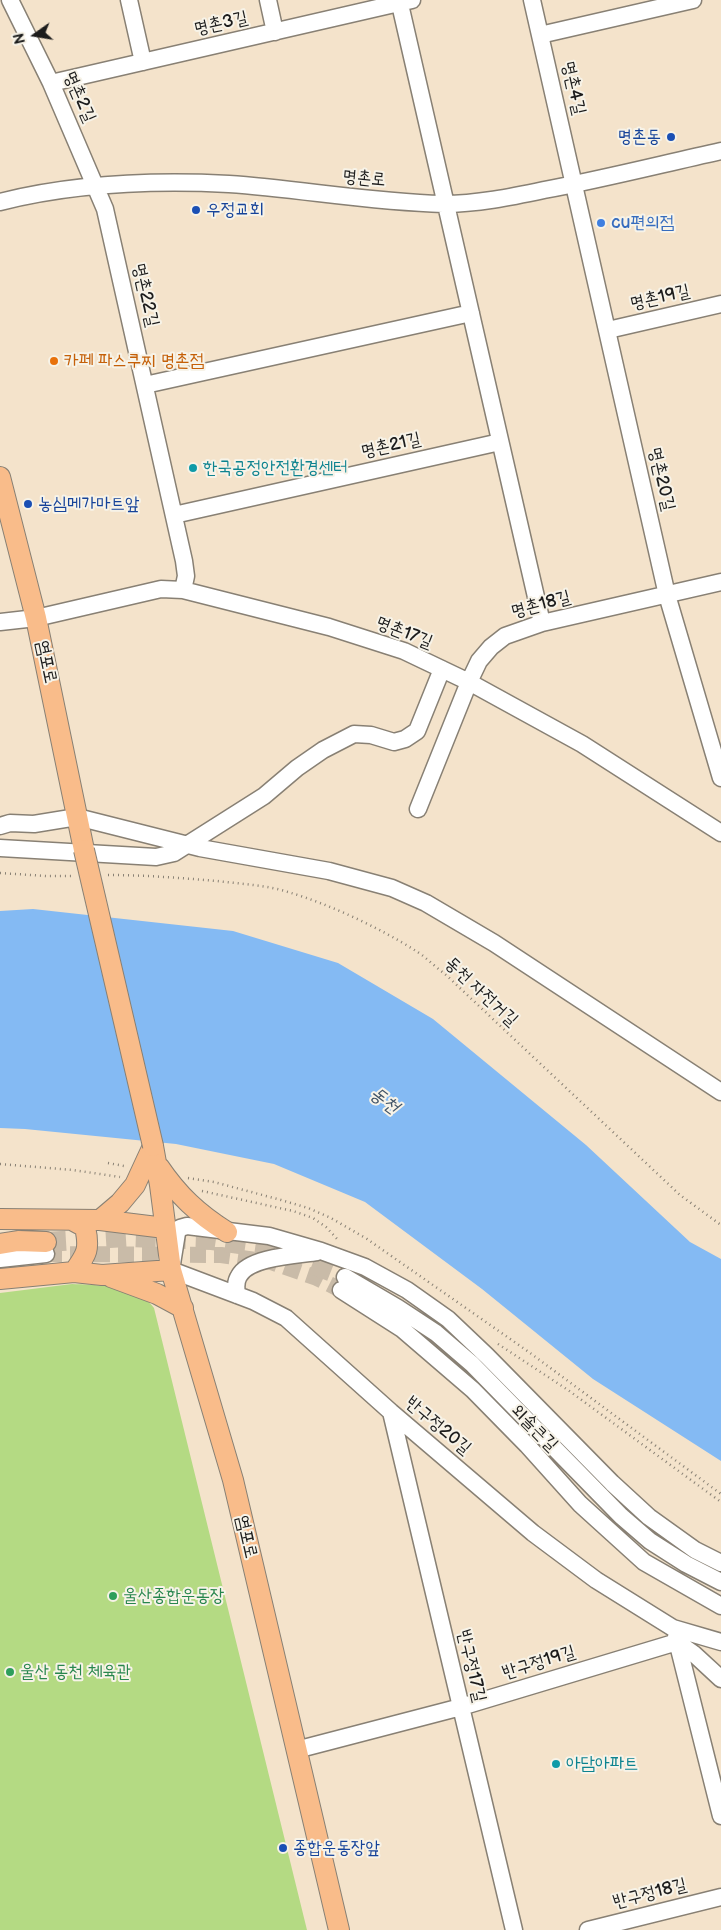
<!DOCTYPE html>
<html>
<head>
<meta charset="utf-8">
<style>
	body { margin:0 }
	#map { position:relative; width:721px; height:1930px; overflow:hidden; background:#f4e3cb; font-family:"Balsamiq Sans",sans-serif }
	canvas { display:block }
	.north { position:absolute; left:10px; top:10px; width:50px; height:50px; -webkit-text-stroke:4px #f7f3e8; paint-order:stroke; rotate:257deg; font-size:14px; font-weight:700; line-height:20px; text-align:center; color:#1c1c1c }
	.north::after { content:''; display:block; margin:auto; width:18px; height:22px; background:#1c1c1c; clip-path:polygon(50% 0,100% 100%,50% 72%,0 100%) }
</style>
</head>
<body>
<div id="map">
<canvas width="721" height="1930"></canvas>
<div class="north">N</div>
</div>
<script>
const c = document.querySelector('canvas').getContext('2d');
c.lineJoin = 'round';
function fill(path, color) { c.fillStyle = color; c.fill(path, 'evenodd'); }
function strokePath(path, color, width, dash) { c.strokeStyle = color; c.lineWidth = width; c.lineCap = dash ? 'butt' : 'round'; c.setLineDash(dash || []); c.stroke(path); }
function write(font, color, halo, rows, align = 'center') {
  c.font = font + ' "Balsamiq Sans","Poor Story",sans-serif'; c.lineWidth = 4; c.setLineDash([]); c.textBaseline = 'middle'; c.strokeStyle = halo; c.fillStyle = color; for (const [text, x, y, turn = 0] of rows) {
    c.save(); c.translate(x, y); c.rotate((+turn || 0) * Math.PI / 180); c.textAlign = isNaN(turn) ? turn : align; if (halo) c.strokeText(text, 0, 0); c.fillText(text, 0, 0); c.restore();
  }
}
const green = new Path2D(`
	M 72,1284 C 95,1285 122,1285 142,1297 C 147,1300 151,1304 154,1308 L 307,1930 L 0,1930 L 0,1293 Z`);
const water = new Path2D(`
	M 33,909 L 233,931 L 338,963 L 433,1019 L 586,1145 L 690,1242 L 721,1259 L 721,1461 L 593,1379 L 482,1289 L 365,1202 L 274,1164 L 176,1144 L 25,1129 L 0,1128 L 0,911 Z`);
const minorTunnel = new Path2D(`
	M 46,1254 L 221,1255 L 271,1262 L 317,1278 L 341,1290`);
const majorTunnel = new Path2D(`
	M 46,1242 L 127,1237 L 212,1240 L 274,1249 L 345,1277`);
const path = new Path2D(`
	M 0,873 L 46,876 L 72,876
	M 108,875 C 145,875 181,878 217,881 C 241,884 266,885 288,892 C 329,904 380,928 416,951 C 426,957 435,967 445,974 L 680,1195 L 721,1225
	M 108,1163 L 124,1166
	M 0,1164 L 73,1170 L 120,1177
	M 188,1178 L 214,1182 L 281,1200 L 308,1208 L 331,1218 L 367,1239 L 526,1350 L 721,1494
	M 202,1191 L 293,1211 L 313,1218 L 326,1227 L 339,1241
	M 498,1344 L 568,1390 L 721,1502`);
const minor = new Path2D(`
	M 10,0 L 51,83 L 105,209 L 184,561 L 186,576 L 183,590
	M 129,0 L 143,62
	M 268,0 L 275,32
	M 399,0 L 542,623
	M 532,0 L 667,595 L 721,778
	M 540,35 L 693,0
	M 51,83 L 412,0
	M 0,202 C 75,183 151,180 229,184 C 300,189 371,202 443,204 C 477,204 511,197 544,190 C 603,179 662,164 721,151
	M 608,330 L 721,304
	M 145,385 L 471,313
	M 174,515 L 500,442
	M 0,622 L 36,618 L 161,589 L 183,590 L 329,627 L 404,651 L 469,682 L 582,744 L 721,833
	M 418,809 L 469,682 L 479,661 L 491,647 L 505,636 L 542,623 L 721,582
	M 0,826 L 10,823 L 34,824 L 77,817 L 200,848 L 329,871 L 392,888 L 426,903 L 494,943 L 721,1092
	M 0,848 L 156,857 L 174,853 L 264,796 L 297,768 L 323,750 L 354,734 L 371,735 L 394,742 L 405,739 L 417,731 L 442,669
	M 0,1259 L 46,1254
	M 345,1277 L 398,1308 L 436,1333 L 472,1364 L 621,1516 L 650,1541 L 686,1564 L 721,1582
	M 341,1290 L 402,1329 L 473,1390 L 527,1445 L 580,1504 L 644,1562 L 721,1606
	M 237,1295 C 236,1288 235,1282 239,1276 C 249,1257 297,1255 317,1252
	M 391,1412 L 514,1930
	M 721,1563 L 695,1550 L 649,1517 L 612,1483 L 487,1356 L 448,1319 L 407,1290 L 365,1267 L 321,1251 L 269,1236 L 187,1226 L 180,1228 L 177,1233 L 171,1270 L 253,1301 L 286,1318 L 391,1412 L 533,1533 L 596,1580 L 673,1628 L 721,1642
	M 676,1637 L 721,1816
	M 296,1750 L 461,1707 L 677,1642 L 694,1654 L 721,1679
	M 588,1930 L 721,1897`);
const major = new Path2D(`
	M 0,477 L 36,618 L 84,850
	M 153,1146 L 160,1185 L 171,1270 L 233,1480 L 339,1930
	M 159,1167 C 178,1195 198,1214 227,1232
	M 0,1219 L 100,1220 L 120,1203 L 135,1185 L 153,1146
	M 72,1220 L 85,1227 C 90,1249 87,1254 74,1272
	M 100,1220 L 165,1228
	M 0,1244 L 18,1241 L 46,1242
	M 111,1277 L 157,1294 L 183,1308
	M 0,1279 L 74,1272 L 102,1275 L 171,1270`);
const majorBridge = new Path2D(`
	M 84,850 L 153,1146`);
const markers = [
	[671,137,5,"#1a4fb4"],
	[196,210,5,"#1a4fb4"],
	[601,223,5,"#3f7fe0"],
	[54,361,5,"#e8710a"],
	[193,468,5,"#0f9aa8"],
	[28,504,5,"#1a4fb4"],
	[113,1596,5,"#2e9e5b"],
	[10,1672,5,"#2e9e5b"],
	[556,1764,5,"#0f9aa8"],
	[283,1848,5,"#1a4fb4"]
];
const streetNames = [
	["명촌3길",221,24,-13],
	["명촌4길",573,88,77],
	["명촌2길",79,97,66],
	["명촌로",364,179,5],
	["명촌22길",145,295,77],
	["명촌19길",660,298,-13],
	["명촌21길",391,446,-13],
	["명촌20길",661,479,77],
	["명촌18길",541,605,-15],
	["명촌17길",404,633,21],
	["염포로",46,662,78],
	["동천 자전거길",481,992,43],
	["반구정20길",438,1426,40],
	["외솔큰길",534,1428,45],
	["염포로",246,1537,77],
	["반구정19길",539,1663,-17],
	["반구정17길",471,1666,77],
	["반구정18길",650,1894,-14]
];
const transitNames = [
	["명촌동",661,137,"right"],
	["우정교회",206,210],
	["농심메가마트앞",38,504],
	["종합운동장앞",293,1848]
];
const shopNames = [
	["cu편의점",611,223]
];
const foodNames = [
	["카페 파스쿠찌 명촌점",64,361]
];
const cultureNames = [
	["한국공정안전환경센터",203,468],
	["아담아파트",566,1764]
];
const leisureNames = [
	["울산종합운동장",123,1596],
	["울산 동천 체육관",20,1672]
];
const waterNames = [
	["동천",384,1101,37]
];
fill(green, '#b4da83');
fill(water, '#84baf3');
strokePath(minorTunnel, '#c9bba8', 16, [16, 8]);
strokePath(majorTunnel, '#c9bba8', 20, [20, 10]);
strokePath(minor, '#888074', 19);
strokePath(major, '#888074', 22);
strokePath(path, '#888074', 2.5, [1, 4]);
strokePath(minor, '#fff', 16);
strokePath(major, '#f9bc8a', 20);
strokePath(majorBridge, '#888074', 22, []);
strokePath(majorBridge, '#f9bc8a', 20);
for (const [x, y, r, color] of markers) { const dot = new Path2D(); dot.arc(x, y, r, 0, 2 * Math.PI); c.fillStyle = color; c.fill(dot); strokePath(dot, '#f7f3e8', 2); }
write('18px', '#1c1c1c', '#f7f3e8', streetNames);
write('18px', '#164399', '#f7f3e8', transitNames, 'left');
write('18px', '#366cbe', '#f7f3e8', shopNames, 'left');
write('18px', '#c56008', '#f7f3e8', foodNames, 'left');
write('18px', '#0d838f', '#f7f3e8', cultureNames, 'left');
write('18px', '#27864d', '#f7f3e8', leisureNames, 'left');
write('italic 19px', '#405367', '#f7f3e8', waterNames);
</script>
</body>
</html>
